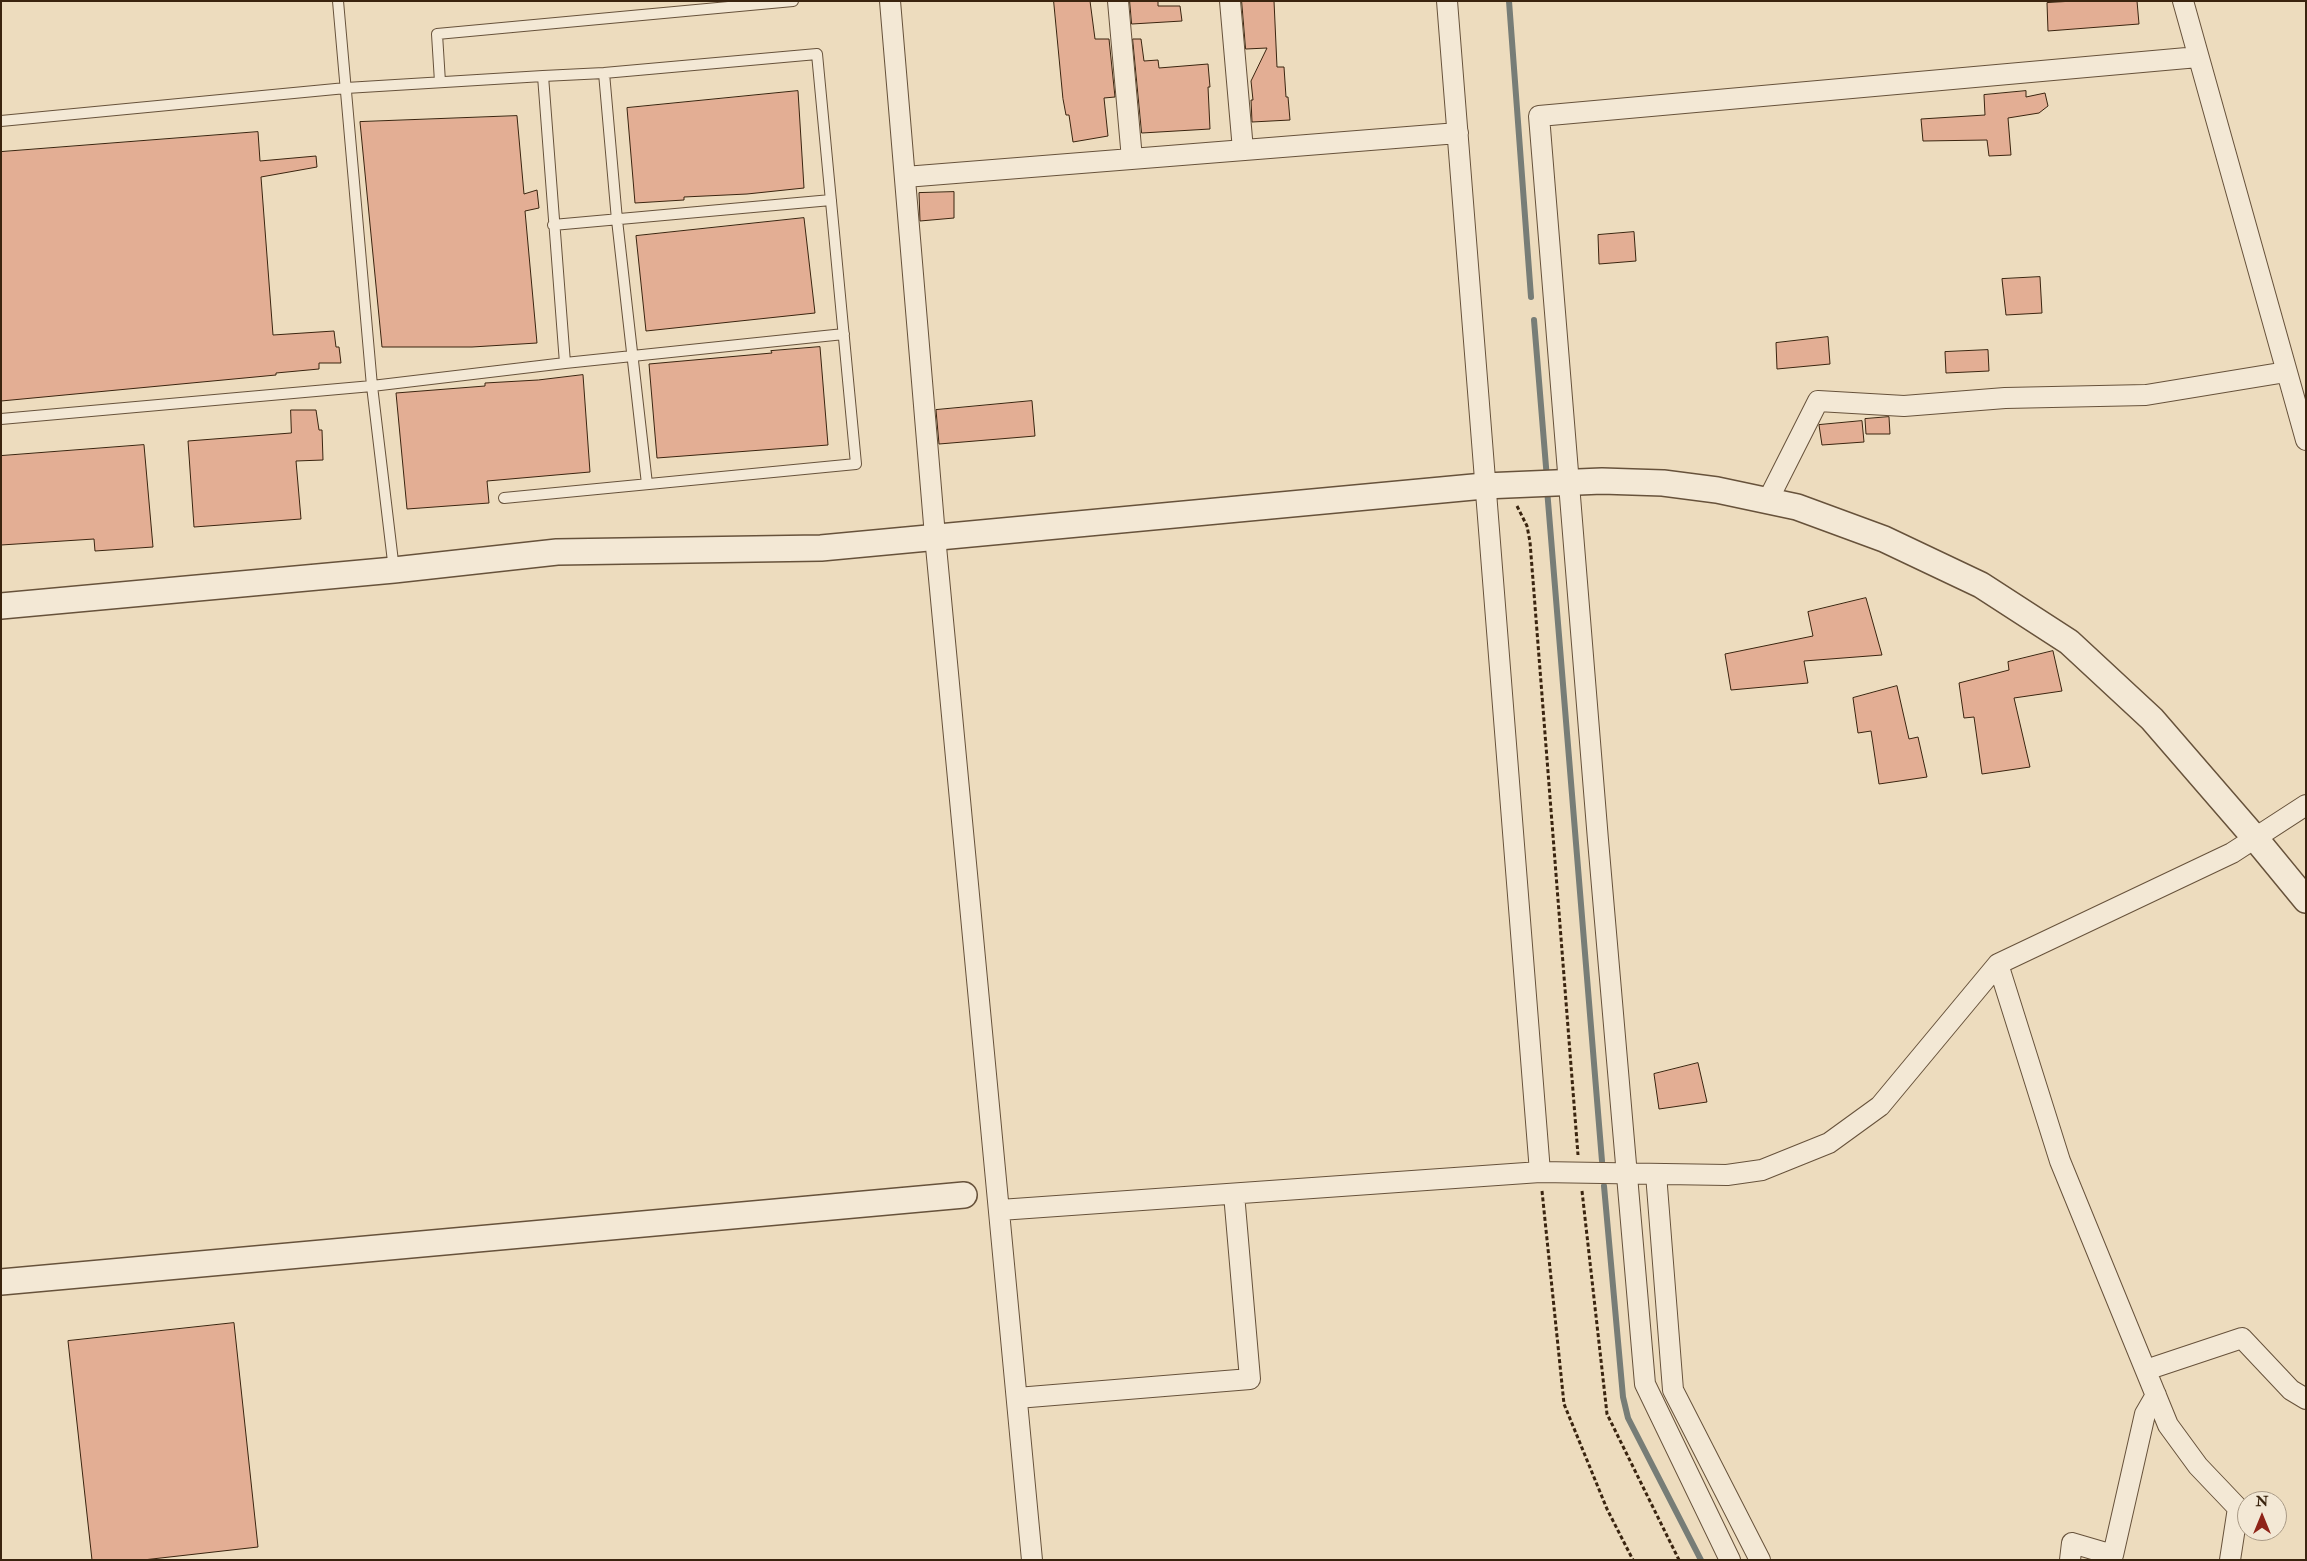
<!DOCTYPE html>
<html>
<head>
<meta charset="utf-8">
<style>
	body { margin:0 }
	#map { position:relative; width:2307px; height:1561px; overflow:hidden; background:#eddcbe; font-family:"IM FELL Double Pica",serif }
	canvas { display:block }
	.frame { position:absolute; inset:0; border:2px solid #3a240f; pointer-events:none }
	.north { position:absolute; left:2237px; top:1491px; width:50px; height:50px; box-sizing:border-box; background:#f3e8d5; border:1px solid #a99a86; border-radius:50%; rotate:0deg; font-size:14px; font-weight:700; line-height:20px; text-align:center; color:#3a240f }
	.north::after { content:''; display:block; margin:auto; width:18px; height:22px; background:#8f2418; clip-path:polygon(50% 0,100% 100%,50% 72%,0 100%) }
</style>
</head>
<body>
<div id="map">
<canvas width="2307" height="1561"></canvas>
<div class="frame"></div>
<div class="north">N</div>
</div>
<script>
const c = document.querySelector('canvas').getContext('2d');
c.lineJoin = 'round';
function strokePath(path, color, width, dash) { c.strokeStyle = color; c.lineWidth = width; c.lineCap = dash ? 'butt' : 'round'; c.setLineDash(dash || []); c.stroke(path); }
function fill(path, color) { c.fillStyle = color; c.fill(path, 'evenodd'); }
const stream = new Path2D(`
	M 1509,1 L 1531,297
	M 1534,320 L 1547,479
	M 1547,489 L 1602,1161
	M 1604,1186 L 1623,1397 L 1628,1418 L 1701,1560`);
const building = new Path2D(`
	M 1054,1 L 1090,1 L 1095,39 L 1109,39 L 1115,97 L 1104,98 L 1108,136 L 1073,142 L 1069,115 L 1066,115 L 1063,99 Z
	M 1130,1 L 1158,1 L 1158,6 L 1180,6 L 1182,21 L 1132,24 Z
	M 1242,1 L 1274,1 L 1277,67 L 1284,67 L 1286,97 L 1288,97 L 1290,120 L 1252,122 L 1251,100 L 1253,100 L 1251,81 L 1267,48 L 1246,49 Z
	M 2074,1 L 2137,1 L 2139,24 L 2048,31 L 2047,3 Z
	M 1133,39 L 1141,39 L 1144,61 L 1158,60 L 1159,68 L 1208,64 L 1210,87 L 1208,87 L 1210,129 L 1142,133 Z
	M 798,91 L 804,188 L 747,194 L 684,197 L 684,200 L 635,203 L 627,108 Z
	M 2026,91 L 2026,97 L 2045,93 L 2048,106 L 2039,113 L 2008,118 L 2011,155 L 1989,156 L 1987,140 L 1923,141 L 1921,119 L 1985,115 L 1984,95 Z
	M 517,116 L 524,194 L 537,190 L 539,208 L 525,211 L 537,343 L 472,347 L 382,347 L 360,122 Z
	M 258,132 L 260,161 L 316,156 L 317,167 L 261,177 L 273,335 L 334,331 L 336,347 L 339,347 L 341,363 L 319,363 L 319,369 L 276,373 L 276,375 L 1,401 L 1,152 Z
	M 954,192 L 954,218 L 920,221 L 919,193 Z
	M 804,218 L 815,313 L 646,331 L 636,236 Z
	M 1634,232 L 1636,261 L 1599,264 L 1598,235 Z
	M 2040,277 L 2042,313 L 2006,315 L 2002,279 Z
	M 1828,337 L 1830,364 L 1777,369 L 1776,343 Z
	M 820,347 L 828,445 L 657,458 L 649,364 L 772,353 L 771,351 Z
	M 1988,350 L 1989,371 L 1946,373 L 1945,352 Z
	M 583,375 L 590,472 L 487,481 L 489,503 L 407,509 L 396,393 L 485,386 L 485,383 L 538,380 Z
	M 1032,401 L 1035,436 L 939,444 L 936,410 Z
	M 291,410 L 316,410 L 319,430 L 322,430 L 323,460 L 296,461 L 301,519 L 194,527 L 188,441 L 291,433 Z
	M 1889,417 L 1890,434 L 1866,434 L 1865,419 Z
	M 1862,421 L 1864,442 L 1822,445 L 1819,425 Z
	M 144,445 L 153,547 L 95,551 L 94,539 L 1,545 L 1,456 Z
	M 1866,598 L 1882,655 L 1804,661 L 1808,683 L 1731,690 L 1725,654 L 1813,636 L 1808,612 Z
	M 2053,651 L 2062,691 L 2014,698 L 2030,767 L 1982,774 L 1974,717 L 1964,718 L 1959,683 L 2009,670 L 2008,662 Z
	M 1897,686 L 1909,739 L 1918,737 L 1927,777 L 1879,784 L 1871,731 L 1858,733 L 1853,698 Z
	M 1698,1063 L 1707,1102 L 1659,1109 L 1654,1074 Z
	M 234,1323 L 258,1547 L 143,1560 L 92,1560 L 68,1341 Z`);
const path = new Path2D(`
	M 1517,506 L 1527,526 L 1530,542 L 1578,1155
	M 1542,1191 L 1564,1404 L 1607,1509 L 1633,1560
	M 1582,1191 L 1607,1414 L 1679,1560`);
const service = new Path2D(`
	M 338,1 L 372,386 L 394,570
	M 604,73 L 617,220 L 647,484
	M 440,82 L 437,34 L 793,1
	M 1,121 L 346,88 L 543,76 L 565,363 L 372,386 L 1,419
	M 553,225 L 831,200
	M 565,363 L 844,334
	M 504,498 L 856,464 L 817,54 L 604,73 L 543,76`);
const minor = new Path2D(`
	M 890,1 L 935,536 L 1032,1560
	M 1118,1 L 1132,159
	M 1230,1 L 1243,150
	M 1447,1 L 1540,1172
	M 2183,1 L 2306,440
	M 905,177 L 1458,133
	M 1768,500 L 1818,401 L 1904,406 L 2005,398 L 2146,395 L 2286,372
	M 1998,964 L 2060,1161 L 2168,1425 L 2198,1466 L 2238,1508 L 2230,1560
	M 1656,1174 L 1673,1390 L 1760,1560
	M 1000,1210 L 1540,1172 L 1727,1175 L 1762,1170 L 1829,1143 L 1880,1106 L 1998,964 L 2232,853 L 2306,805
	M 2146,1370 L 2242,1338 L 2291,1390 L 2306,1399
	M 1017,1398 L 1250,1379 L 1234,1194
	M 1730,1560 L 1645,1384 L 1598,840 L 1539,116 L 2198,57
	M 2070,1560 L 2072,1543 L 2113,1555 L 2145,1414 L 2156,1395`);
const tertiary = new Path2D(`
	M 1,606 L 394,570 L 557,552 L 821,548 L 1484,486 L 1602,481 L 1663,483 L 1717,490 L 1797,507 L 1884,539 L 1981,585 L 2069,642 L 2152,719 L 2255,838 L 2306,900
	M 1,1282 L 964,1195`);
strokePath(stream, '#777d77', 6);
fill(building, '#e3ae94');
strokePath(building, '#3a240f', 1);
strokePath(service, '#67523b', 12);
strokePath(minor, '#67523b', 22);
strokePath(tertiary, '#67523b', 28);
strokePath(path, '#3a240f', 3, [4, 2.5]);
strokePath(service, '#f3e8d5', 10);
strokePath(minor, '#f3e8d5', 20);
strokePath(tertiary, '#f3e8d5', 25);
</script>
</body>
</html>
